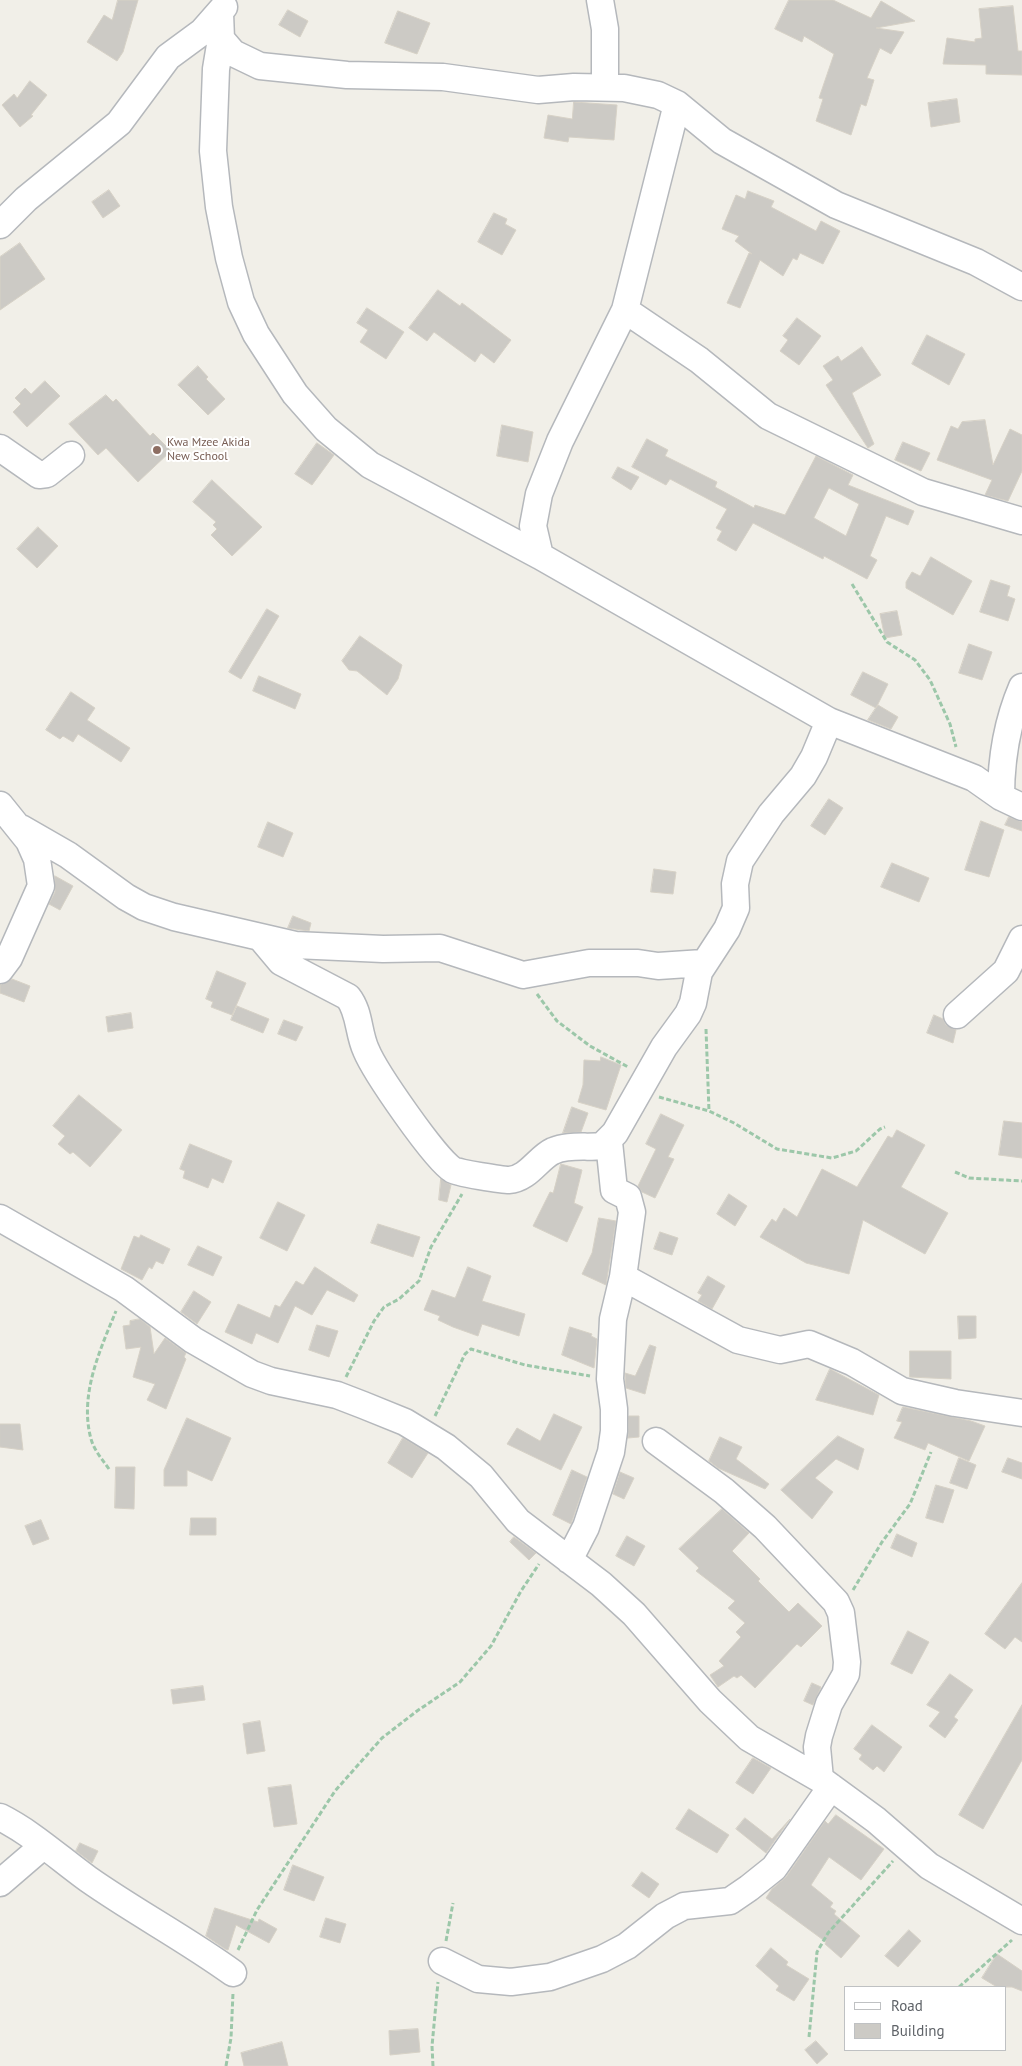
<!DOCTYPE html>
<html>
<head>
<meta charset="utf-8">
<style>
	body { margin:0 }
	#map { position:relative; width:1022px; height:2066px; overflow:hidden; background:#f1efe8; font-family:"PT Sans",sans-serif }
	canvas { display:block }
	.legend { position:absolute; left:844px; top:1986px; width:162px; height:65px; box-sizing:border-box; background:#fff; border:1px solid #bfc1c3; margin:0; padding:6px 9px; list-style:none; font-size:15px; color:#5f6368 }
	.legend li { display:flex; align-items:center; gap:10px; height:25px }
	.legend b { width:25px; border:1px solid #bfc1c3 }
</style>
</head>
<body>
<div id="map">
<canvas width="1022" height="2066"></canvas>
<ul class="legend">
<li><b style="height:6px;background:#fff"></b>Road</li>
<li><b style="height:14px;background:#cccac5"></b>Building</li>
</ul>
</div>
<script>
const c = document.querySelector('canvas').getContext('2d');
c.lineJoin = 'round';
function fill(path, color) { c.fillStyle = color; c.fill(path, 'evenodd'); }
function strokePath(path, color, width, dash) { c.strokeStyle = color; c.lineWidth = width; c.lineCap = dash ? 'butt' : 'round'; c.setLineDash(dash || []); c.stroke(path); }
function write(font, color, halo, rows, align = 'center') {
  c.font = font + ' "PT Sans",sans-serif'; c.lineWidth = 4; c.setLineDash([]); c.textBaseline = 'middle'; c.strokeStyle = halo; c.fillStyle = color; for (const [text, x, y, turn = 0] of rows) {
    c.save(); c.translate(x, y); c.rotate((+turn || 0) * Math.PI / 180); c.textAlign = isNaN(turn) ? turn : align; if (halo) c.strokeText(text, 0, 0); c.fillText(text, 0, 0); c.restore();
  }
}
const building = new Path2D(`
	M 118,0 L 138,0 L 123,52 L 117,61 L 87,42 L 104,15 L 112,20 Z
	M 789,0 L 833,0 L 871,18 L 881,1 L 915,21 L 876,28 L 904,32 L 891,54 L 880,48 L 867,78 L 874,80 L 866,106 L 861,104 L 851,135 L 816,121 L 823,99 L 819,98 L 834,54 L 804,36 L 802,42 L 775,29 Z
	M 1013,6 L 1018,51 L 1022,51 L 1022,75 L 986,74 L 986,65 L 943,64 L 947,38 L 975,42 L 975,39 L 982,38 L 979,9 Z
	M 288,10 L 308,21 L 300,37 L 279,25 Z
	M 398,11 L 430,23 L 417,54 L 385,43 Z
	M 30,81 L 47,95 L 31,115 L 33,116 L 20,127 L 2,105 L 14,94 L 17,98 Z
	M 957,99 L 960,122 L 931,127 L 928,103 Z
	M 574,102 L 617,105 L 614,140 L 569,137 L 568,142 L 544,138 L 548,115 L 572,119 Z
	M 109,190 L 120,206 L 103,218 L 92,202 Z
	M 748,191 L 774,201 L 771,207 L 816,231 L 821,221 L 840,231 L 823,264 L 800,253 L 797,260 L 793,258 L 783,276 L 760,260 L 740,308 L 727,303 L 749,253 L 752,254 L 735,241 L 739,236 L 722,229 L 736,195 L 745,199 Z
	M 494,213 L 507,219 L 505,224 L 516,230 L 502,255 L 478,242 Z
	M 20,243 L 45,279 L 0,310 L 0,257 Z
	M 438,290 L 460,306 L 462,303 L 511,340 L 494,363 L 481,353 L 475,362 L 434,332 L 427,341 L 409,328 Z
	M 367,308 L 404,332 L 386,359 L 360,342 L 368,330 L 357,323 Z
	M 797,318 L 821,336 L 799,365 L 780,351 L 788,340 L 783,336 Z
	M 927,335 L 965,354 L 949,385 L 912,364 Z
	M 862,347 L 881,375 L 852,393 L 874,444 L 868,448 L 826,385 L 833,380 L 823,366 L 838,356 L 841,361 Z
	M 198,366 L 208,377 L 206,379 L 225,399 L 208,415 L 178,385 Z
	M 45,381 L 60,396 L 27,427 L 13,412 L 21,404 L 15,398 L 25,388 L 31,394 Z
	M 106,395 L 113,402 L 116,399 L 150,436 L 153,433 L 171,451 L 138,482 L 106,448 L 98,455 L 69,424 Z
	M 985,420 L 993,465 L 1010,429 L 1022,435 L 1022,471 L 1008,501 L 985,495 L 992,480 L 937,460 L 951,426 L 958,429 L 962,422 Z
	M 502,425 L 533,432 L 528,462 L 497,456 Z
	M 647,439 L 668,450 L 665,456 L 717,482 L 715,487 L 754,508 L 755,505 L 785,515 L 816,456 L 853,475 L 848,485 L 914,511 L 908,525 L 886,516 L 870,556 L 877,560 L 867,579 L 824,556 L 823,559 L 753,523 L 736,551 L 717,540 L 722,531 L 716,528 L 727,509 L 670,479 L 666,485 L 632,467 ZM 829,488 L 859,504 L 846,536 L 814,518 Z
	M 903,442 L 930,453 L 921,471 L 895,460 Z
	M 317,443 L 334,455 L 312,485 L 295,474 Z
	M 618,467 L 639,477 L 631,490 L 612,478 Z
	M 212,480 L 262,527 L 232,556 L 211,535 L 217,529 L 213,525 L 216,522 L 193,502 Z
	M 38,527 L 58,546 L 37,568 L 17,549 Z
	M 931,557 L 972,581 L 953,615 L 906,588 L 906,582 L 912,572 L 920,576 Z
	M 991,580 L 1010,586 L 1007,596 L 1015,599 L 1008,621 L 980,612 Z
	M 267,609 L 279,616 L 241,679 L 229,672 Z
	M 897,611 L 902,635 L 885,638 L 880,614 Z
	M 360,636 L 402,665 L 398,679 L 387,695 L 357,671 L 349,670 L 342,661 Z
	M 969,644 L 992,652 L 982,680 L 959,673 Z
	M 863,672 L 888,684 L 876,708 L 851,695 Z
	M 259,676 L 301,694 L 295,709 L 253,691 Z
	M 71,692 L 95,708 L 87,720 L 130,748 L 121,762 L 78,734 L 73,742 L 63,736 L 60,739 L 46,730 Z
	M 878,705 L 898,717 L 891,729 L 868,720 Z
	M 829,799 L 843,808 L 825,835 L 811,826 Z
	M 1009,817 L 1022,822 L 1022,831 L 1005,825 Z
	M 981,821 L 1004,830 L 989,877 L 965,870 Z
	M 268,822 L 293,833 L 283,857 L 258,847 Z
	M 892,863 L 929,878 L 919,902 L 881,887 Z
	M 654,869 L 676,872 L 673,894 L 651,892 Z
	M 55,876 L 73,886 L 60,910 L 49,904 L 55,892 Z
	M 293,916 L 311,923 L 309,931 L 288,928 Z
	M 217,971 L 246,983 L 232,1015 L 211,1007 L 213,1002 L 206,999 Z
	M 12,979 L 30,986 L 24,1002 L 0,993 L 0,985 Z
	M 237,1006 L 269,1019 L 263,1033 L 231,1020 Z
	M 131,1013 L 133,1028 L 108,1032 L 106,1017 Z
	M 934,1015 L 943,1019 L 946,1025 L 956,1030 L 953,1043 L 927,1033 Z
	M 284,1020 L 303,1027 L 296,1041 L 278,1034 Z
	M 601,1057 L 621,1065 L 606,1110 L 578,1102 L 583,1085 L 584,1060 L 600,1061 Z
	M 79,1095 L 122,1130 L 90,1167 L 73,1152 L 70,1154 L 58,1144 L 65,1136 L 53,1126 Z
	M 572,1107 L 588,1113 L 581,1132 L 563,1133 Z
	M 661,1114 L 684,1125 L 668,1157 L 674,1159 L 655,1198 L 642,1192 L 638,1186 L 656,1149 L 646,1144 Z
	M 1004,1121 L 1022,1123 L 1022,1158 L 999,1155 Z
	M 897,1130 L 925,1145 L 901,1187 L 948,1213 L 925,1254 L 863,1220 L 849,1274 L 806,1263 L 760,1237 L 772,1219 L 776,1222 L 784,1208 L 797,1217 L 822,1169 L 857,1187 L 888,1136 L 892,1138 Z
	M 190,1144 L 232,1161 L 223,1183 L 212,1178 L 208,1188 L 183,1178 L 185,1171 L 180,1169 Z
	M 561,1164 L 582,1170 L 574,1203 L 583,1207 L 567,1242 L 533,1226 L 550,1192 L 553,1193 Z
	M 441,1179 L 451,1185 L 447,1202 L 439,1200 Z
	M 729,1194 L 747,1206 L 735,1226 L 717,1214 Z
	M 278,1202 L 305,1215 L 287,1251 L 260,1238 Z
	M 599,1218 L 616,1221 L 606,1285 L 582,1274 L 592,1253 Z
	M 378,1224 L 420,1237 L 413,1257 L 371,1243 Z
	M 660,1232 L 678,1238 L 672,1255 L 654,1249 Z
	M 141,1235 L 170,1249 L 163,1264 L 156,1261 L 152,1269 L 149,1267 L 142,1280 L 121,1269 L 134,1236 L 139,1238 Z
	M 198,1246 L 222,1257 L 213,1276 L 188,1265 Z
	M 315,1267 L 358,1295 L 354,1302 L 327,1290 L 312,1315 L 295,1306 L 278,1343 L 256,1333 L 252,1344 L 225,1332 L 238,1304 L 270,1318 L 275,1305 L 280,1307 L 296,1281 L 303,1285 Z
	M 468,1267 L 491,1276 L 482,1301 L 525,1314 L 519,1336 L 482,1324 L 478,1336 L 453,1327 L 438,1320 L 440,1316 L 424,1310 L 432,1290 L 455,1298 Z
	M 708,1276 L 725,1286 L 712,1309 L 698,1301 L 702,1295 L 698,1293 Z
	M 194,1291 L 211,1302 L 197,1324 L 181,1312 Z
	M 958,1316 L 976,1316 L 976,1338 L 959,1339 Z
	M 140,1319 L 150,1327 L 154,1354 L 165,1338 L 186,1353 L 184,1357 L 186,1359 L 166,1409 L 147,1400 L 155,1384 L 133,1377 L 141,1347 L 126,1349 L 123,1326 L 130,1325 L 130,1321 Z
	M 317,1325 L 338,1331 L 329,1357 L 309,1350 Z
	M 570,1327 L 592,1334 L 591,1336 L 597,1339 L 594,1368 L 562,1355 Z
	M 650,1345 L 656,1347 L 645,1394 L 626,1388 L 625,1373 L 635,1376 Z
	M 910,1351 L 951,1351 L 951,1379 L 910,1377 Z
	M 830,1369 L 879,1395 L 873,1415 L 816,1400 Z
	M 903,1407 L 971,1421 L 985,1426 L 969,1461 L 928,1443 L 925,1450 L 894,1438 L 902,1422 L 897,1421 Z
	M 554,1414 L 582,1427 L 561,1470 L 507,1444 L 517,1428 L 540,1441 Z
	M 629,1416 L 639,1416 L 639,1437 L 628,1438 Z
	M 187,1418 L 231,1438 L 212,1481 L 187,1470 L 187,1486 L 164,1486 L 164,1470 Z
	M 0,1424 L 20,1424 L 23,1450 L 0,1447 Z
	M 838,1436 L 864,1449 L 858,1470 L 836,1459 L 815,1478 L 833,1492 L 812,1519 L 781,1490 Z
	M 720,1437 L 742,1447 L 736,1459 L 769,1484 L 765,1489 L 718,1468 L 709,1461 Z
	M 403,1438 L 428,1453 L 412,1478 L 388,1463 Z
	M 959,1458 L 976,1465 L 967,1489 L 950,1483 Z
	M 1008,1458 L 1022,1463 L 1022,1479 L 1002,1472 Z
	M 116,1467 L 135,1467 L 134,1509 L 115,1508 Z
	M 572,1470 L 587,1477 L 571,1524 L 553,1515 Z
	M 620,1472 L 634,1478 L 624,1499 L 613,1494 Z
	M 936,1485 L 954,1490 L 943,1523 L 926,1518 Z
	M 722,1509 L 749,1533 L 732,1551 L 760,1579 L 758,1581 L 789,1612 L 798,1603 L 822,1626 L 801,1647 L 797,1644 L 755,1688 L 741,1675 L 737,1678 L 734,1676 L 718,1687 L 710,1675 L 724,1666 L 719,1661 L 741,1637 L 736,1632 L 745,1623 L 728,1608 L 735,1601 L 696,1571 L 699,1568 L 679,1549 Z
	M 191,1518 L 216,1518 L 216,1535 L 190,1535 Z
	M 41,1520 L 49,1539 L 33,1545 L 25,1526 Z
	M 897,1534 L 917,1543 L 912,1557 L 891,1548 Z
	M 627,1536 L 645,1546 L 634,1566 L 616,1556 Z
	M 514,1537 L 536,1553 L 529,1560 L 510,1542 Z
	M 1022,1583 L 1022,1642 L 1015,1637 L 1005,1649 L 985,1634 Z
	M 908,1631 L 929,1642 L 912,1674 L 891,1664 Z
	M 950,1674 L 973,1690 L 954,1717 L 958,1720 L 945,1738 L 929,1726 L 940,1712 L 927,1705 Z
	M 812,1683 L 821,1687 L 813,1705 L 804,1701 Z
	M 203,1686 L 205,1700 L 173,1704 L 171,1690 Z
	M 1022,1705 L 1022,1760 L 983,1829 L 959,1815 Z
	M 260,1721 L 265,1751 L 247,1754 L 243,1724 Z
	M 872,1725 L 902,1747 L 884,1772 L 877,1766 L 873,1770 L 859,1759 L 862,1755 L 854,1749 Z
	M 753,1758 L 771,1768 L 753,1794 L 736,1783 Z
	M 291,1785 L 297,1824 L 274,1827 L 268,1788 Z
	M 689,1809 L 729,1835 L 717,1853 L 676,1829 Z
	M 836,1815 L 884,1849 L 861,1880 L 829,1857 L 811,1885 L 833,1903 L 830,1907 L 836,1911 L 834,1914 L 860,1936 L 841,1958 L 825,1944 L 826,1942 L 766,1898 L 772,1889 L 786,1877 L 825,1821 L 828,1824 Z
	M 745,1818 L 772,1839 L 790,1819 L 766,1853 L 736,1829 Z
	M 80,1843 L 98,1851 L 92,1863 L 76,1851 Z
	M 293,1865 L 324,1877 L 314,1901 L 284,1890 Z
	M 642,1872 L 659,1884 L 649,1898 L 632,1886 Z
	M 215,1908 L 258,1922 L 259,1919 L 277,1929 L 269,1943 L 236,1925 L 228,1950 L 225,1949 L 206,1936 Z
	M 326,1918 L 346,1924 L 340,1943 L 320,1937 Z
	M 909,1930 L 921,1941 L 898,1967 L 885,1956 Z
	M 771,1948 L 788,1962 L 786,1965 L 809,1979 L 794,2001 L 776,1990 L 779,1986 L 756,1966 Z
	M 997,1954 L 1022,1971 L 1022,1991 L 1012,1987 L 997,1987 L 982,1978 Z
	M 418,2029 L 420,2052 L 390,2055 L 389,2031 Z
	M 816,2041 L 828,2054 L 817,2064 L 805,2050 Z
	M 282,2042 L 288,2066 L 244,2066 L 241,2053 Z`);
const path = new Path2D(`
	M 852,584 L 887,642 L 915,660 L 930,680 L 950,724 L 956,747
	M 537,994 L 557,1021 L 590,1046 L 628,1067
	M 706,1029 L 709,1111
	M 659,1097 L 709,1111 L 734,1123 L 777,1149 L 832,1158 L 856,1151 L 880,1129 L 885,1127
	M 955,1172 L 969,1178 L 1022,1181
	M 346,1377 L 374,1321 L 384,1307 L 399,1299 L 419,1281 L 431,1247 L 462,1194
	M 435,1416 L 465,1354 L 471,1349 L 525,1365 L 590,1376
	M 109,1469 C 102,1459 94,1450 91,1439 C 79,1395 100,1350 116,1311
	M 853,1590 L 882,1542 L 910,1504 L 931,1452
	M 446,1941 L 453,1903
	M 238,1950 L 257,1910 L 335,1791 L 382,1738 L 417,1711 L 460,1682 L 491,1646 L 521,1591 L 539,1564
	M 959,1987 L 1012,1940
	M 809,2037 L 817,1952 L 828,1933 L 893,1861
	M 226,2066 L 231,2038 L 233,1993
	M 433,2066 L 432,2046 L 438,1982`);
const minor = new Path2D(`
	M 600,0 L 605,29 L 605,87
	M 220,13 L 221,39 L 233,53 L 260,66 L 347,75 L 443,77 L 538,90 L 574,87 L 624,88 L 658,95 L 677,104 L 722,141 L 836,205 L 976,262 L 1022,287
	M 221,39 L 216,69 L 213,151 L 219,207 L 229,258 L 241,302 L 256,334 L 295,394 L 326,429 L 370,465 L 540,556 L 829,721 L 974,778 L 1001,797 L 1022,807
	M 0,225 L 26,199 L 119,123 L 168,57 L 202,32 L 224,7
	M 625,310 L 699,360 L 768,416 L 923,492 L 1022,521
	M 0,448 L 39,475 L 47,474 L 71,455
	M 540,556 L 533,526 L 539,494 L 560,441 L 625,310 L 677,104
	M 1001,797 C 1001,760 1007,722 1022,687
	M 0,805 L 29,841 L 37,859 L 41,886 L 9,958 L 0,970
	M 21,828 L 68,855 L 126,897 L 144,907 L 174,917 L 295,945 L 383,949 L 440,948 L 523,975 L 589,963 L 638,963 L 658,966 L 703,963
	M 260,937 L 281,962 L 348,997 C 360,1012 358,1033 366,1050 C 375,1072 435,1159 453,1170 C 457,1173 503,1180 509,1180 C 528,1179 538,1158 553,1151 C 569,1144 586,1148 602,1146 L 615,1133 L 664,1047 L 688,1014 L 693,1003 L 699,972 L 727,929 L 736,908 L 735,884 L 740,861 L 771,814 L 803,776 L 814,757 L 829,721
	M 957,1015 L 1006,971 L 1022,939
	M 0,1218 L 124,1289 L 193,1340 L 252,1374 L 271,1381 L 337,1395 L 363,1405 L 405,1422 L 446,1447 L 481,1476 L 518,1521 L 601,1584 L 634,1614 L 710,1701 L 749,1738 L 820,1779 L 876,1820 L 929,1866 L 1022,1921
	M 623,1277 L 738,1340 L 780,1350 L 809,1344 L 852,1362 L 902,1391 L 955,1403 L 1022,1413
	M 656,1441 L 724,1491 L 765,1527 L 836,1602 L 841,1613 L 847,1662 L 846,1674 L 829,1704 L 819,1736 L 817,1747 L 820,1779
	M 569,1560 L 586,1527 L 611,1452 L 614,1431 L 614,1409 L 610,1379 L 613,1319 L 623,1277 L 632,1212 L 628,1197 L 614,1190 L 609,1142
	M 0,1817 C 32,1833 59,1858 88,1879 C 135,1912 186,1939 233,1973
	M 0,1883 L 43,1846
	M 442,1961 L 478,1979 L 511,1982 L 550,1977 L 602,1959 L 627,1946 L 665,1916 L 684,1906 L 730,1901 L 749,1888 L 774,1868 L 831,1787`);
const markers = [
	[157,450,5,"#8d6e63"]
];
const educationNames = [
	["Kwa Mzee Akida",167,443],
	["New School",167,457]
];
fill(building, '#cccac5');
strokePath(building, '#d6d1c6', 1);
strokePath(minor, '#b5b8bc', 29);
strokePath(path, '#9cc7a9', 3, [5, 2.5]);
strokePath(minor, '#fff', 26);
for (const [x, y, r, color] of markers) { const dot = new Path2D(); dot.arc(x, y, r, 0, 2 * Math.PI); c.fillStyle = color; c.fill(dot); strokePath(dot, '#fff', 2); }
write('12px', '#785e54', '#fff', educationNames, 'left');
</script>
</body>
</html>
